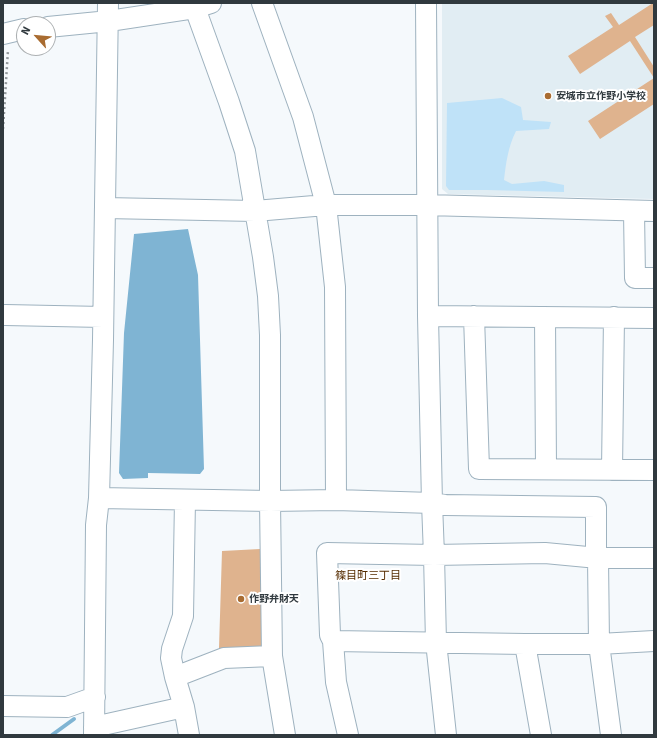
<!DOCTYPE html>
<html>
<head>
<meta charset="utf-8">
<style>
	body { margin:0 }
	#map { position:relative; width:657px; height:738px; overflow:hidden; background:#f5f9fc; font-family:Signika,sans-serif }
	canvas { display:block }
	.frame { position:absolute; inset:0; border:4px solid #30393e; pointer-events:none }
	.north { position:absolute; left:16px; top:16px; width:40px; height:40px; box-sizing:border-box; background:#fff; border:1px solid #acb0b2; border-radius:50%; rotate:297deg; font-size:11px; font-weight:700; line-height:16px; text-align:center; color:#30393e }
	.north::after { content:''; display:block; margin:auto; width:14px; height:18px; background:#a96c31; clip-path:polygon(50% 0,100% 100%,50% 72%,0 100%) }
</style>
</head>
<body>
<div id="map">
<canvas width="657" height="738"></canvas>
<div class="frame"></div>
<div class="north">N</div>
</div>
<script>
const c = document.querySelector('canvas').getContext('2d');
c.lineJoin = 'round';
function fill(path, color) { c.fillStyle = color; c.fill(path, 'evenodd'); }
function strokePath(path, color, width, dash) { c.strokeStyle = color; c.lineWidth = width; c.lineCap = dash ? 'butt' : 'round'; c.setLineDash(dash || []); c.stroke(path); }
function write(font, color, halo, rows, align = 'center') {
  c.font = font + ' Signika,"Noto Sans JP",sans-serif'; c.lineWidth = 4; c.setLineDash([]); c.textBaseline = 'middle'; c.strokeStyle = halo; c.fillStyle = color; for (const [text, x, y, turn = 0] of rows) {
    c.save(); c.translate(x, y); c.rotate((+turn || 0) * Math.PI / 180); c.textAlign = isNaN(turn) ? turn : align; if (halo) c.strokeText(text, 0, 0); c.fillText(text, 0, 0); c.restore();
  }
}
const built = new Path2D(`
	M 442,3 L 654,3 L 654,199 L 448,194 L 442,189 Z`);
const green = new Path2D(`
	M 502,98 L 521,107 L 523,120 L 551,122 L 549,129 L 516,131 C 508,147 506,163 504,180 L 512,184 L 544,181 L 564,185 L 564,192 L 487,190 L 449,190 L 446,186 L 447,103 Z`);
const water = new Path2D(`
	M 188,229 L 198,275 L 204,469 L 200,474 L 148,473 L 148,478 L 123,479 L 119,473 L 124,333 L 134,234 Z`);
const stream = new Path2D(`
	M 52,735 L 74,719`);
const building = new Path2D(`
	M 653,3 L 654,3 L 654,25 L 635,37 L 654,67 L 654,104 L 600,139 L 588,121 L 654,78 L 630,41 L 580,74 L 568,56 L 613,27 L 605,16 L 611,13 L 619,25 Z
	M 260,549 L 263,650 L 219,648 L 222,551 Z`);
const path = new Path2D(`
	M 3,129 L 8,50`);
const minor = new Path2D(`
	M 192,3 L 195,8 L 229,102 L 245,151 L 263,257 L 268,296 L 270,335 L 270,501 L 272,656 L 285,735
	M 262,3 L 303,117 L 326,205 L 335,287 L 336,500
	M 426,3 L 428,316 L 432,503 L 434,555 L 436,642 L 446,735
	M 48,27 L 109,21 L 195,8 L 211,3
	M 3,34 L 24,29
	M 105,208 L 255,211 L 326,205 L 426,205 L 654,211
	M 634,211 L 635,278 L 654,278
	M 5,315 L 103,317
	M 428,316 L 654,318
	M 474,316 L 479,469 L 654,470
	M 545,317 L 546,469
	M 612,470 L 614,317
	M 99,498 L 270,501 L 336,500 L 432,503 L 445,505 L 596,507 L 596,550 L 598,558 L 545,553 L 434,555 L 327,553 L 330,635 L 333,641 L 336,682 L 348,735
	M 333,641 L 525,644 L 599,644 L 654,641
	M 525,644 L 541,735
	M 175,677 L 171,658 L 172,649 L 183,616 L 185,500
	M 3,706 L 67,707 L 95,697
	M 94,727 L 184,707
	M 94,735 L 96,525 L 99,498 L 103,340 L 108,3
	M 189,735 L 184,707 L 175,677 L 224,658 L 272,656
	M 611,735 L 599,644 L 598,558 L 654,558`);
const markers = [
	[548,96,4,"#a96c31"],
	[241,599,4,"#a96c31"]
];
const poiNames = [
	["安城市立作野小学校",556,96],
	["作野弁財天",249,599]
];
const neighbourhoodNames = [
	["篠目町三丁目",368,576]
];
fill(built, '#e1edf3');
fill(green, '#bfe2f8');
fill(water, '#7fb4d3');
strokePath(stream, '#7fb4d3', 4);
fill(building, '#dfb38e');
strokePath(minor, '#9eb2bf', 22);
strokePath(path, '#91979b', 2.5, [2, 3]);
strokePath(minor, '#fff', 20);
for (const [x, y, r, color] of markers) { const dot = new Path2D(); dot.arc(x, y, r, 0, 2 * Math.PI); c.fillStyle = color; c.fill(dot); strokePath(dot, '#fff', 1.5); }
write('bold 10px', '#30393e', '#fff', poiNames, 'left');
write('11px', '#552c00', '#fff', neighbourhoodNames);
</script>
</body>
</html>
